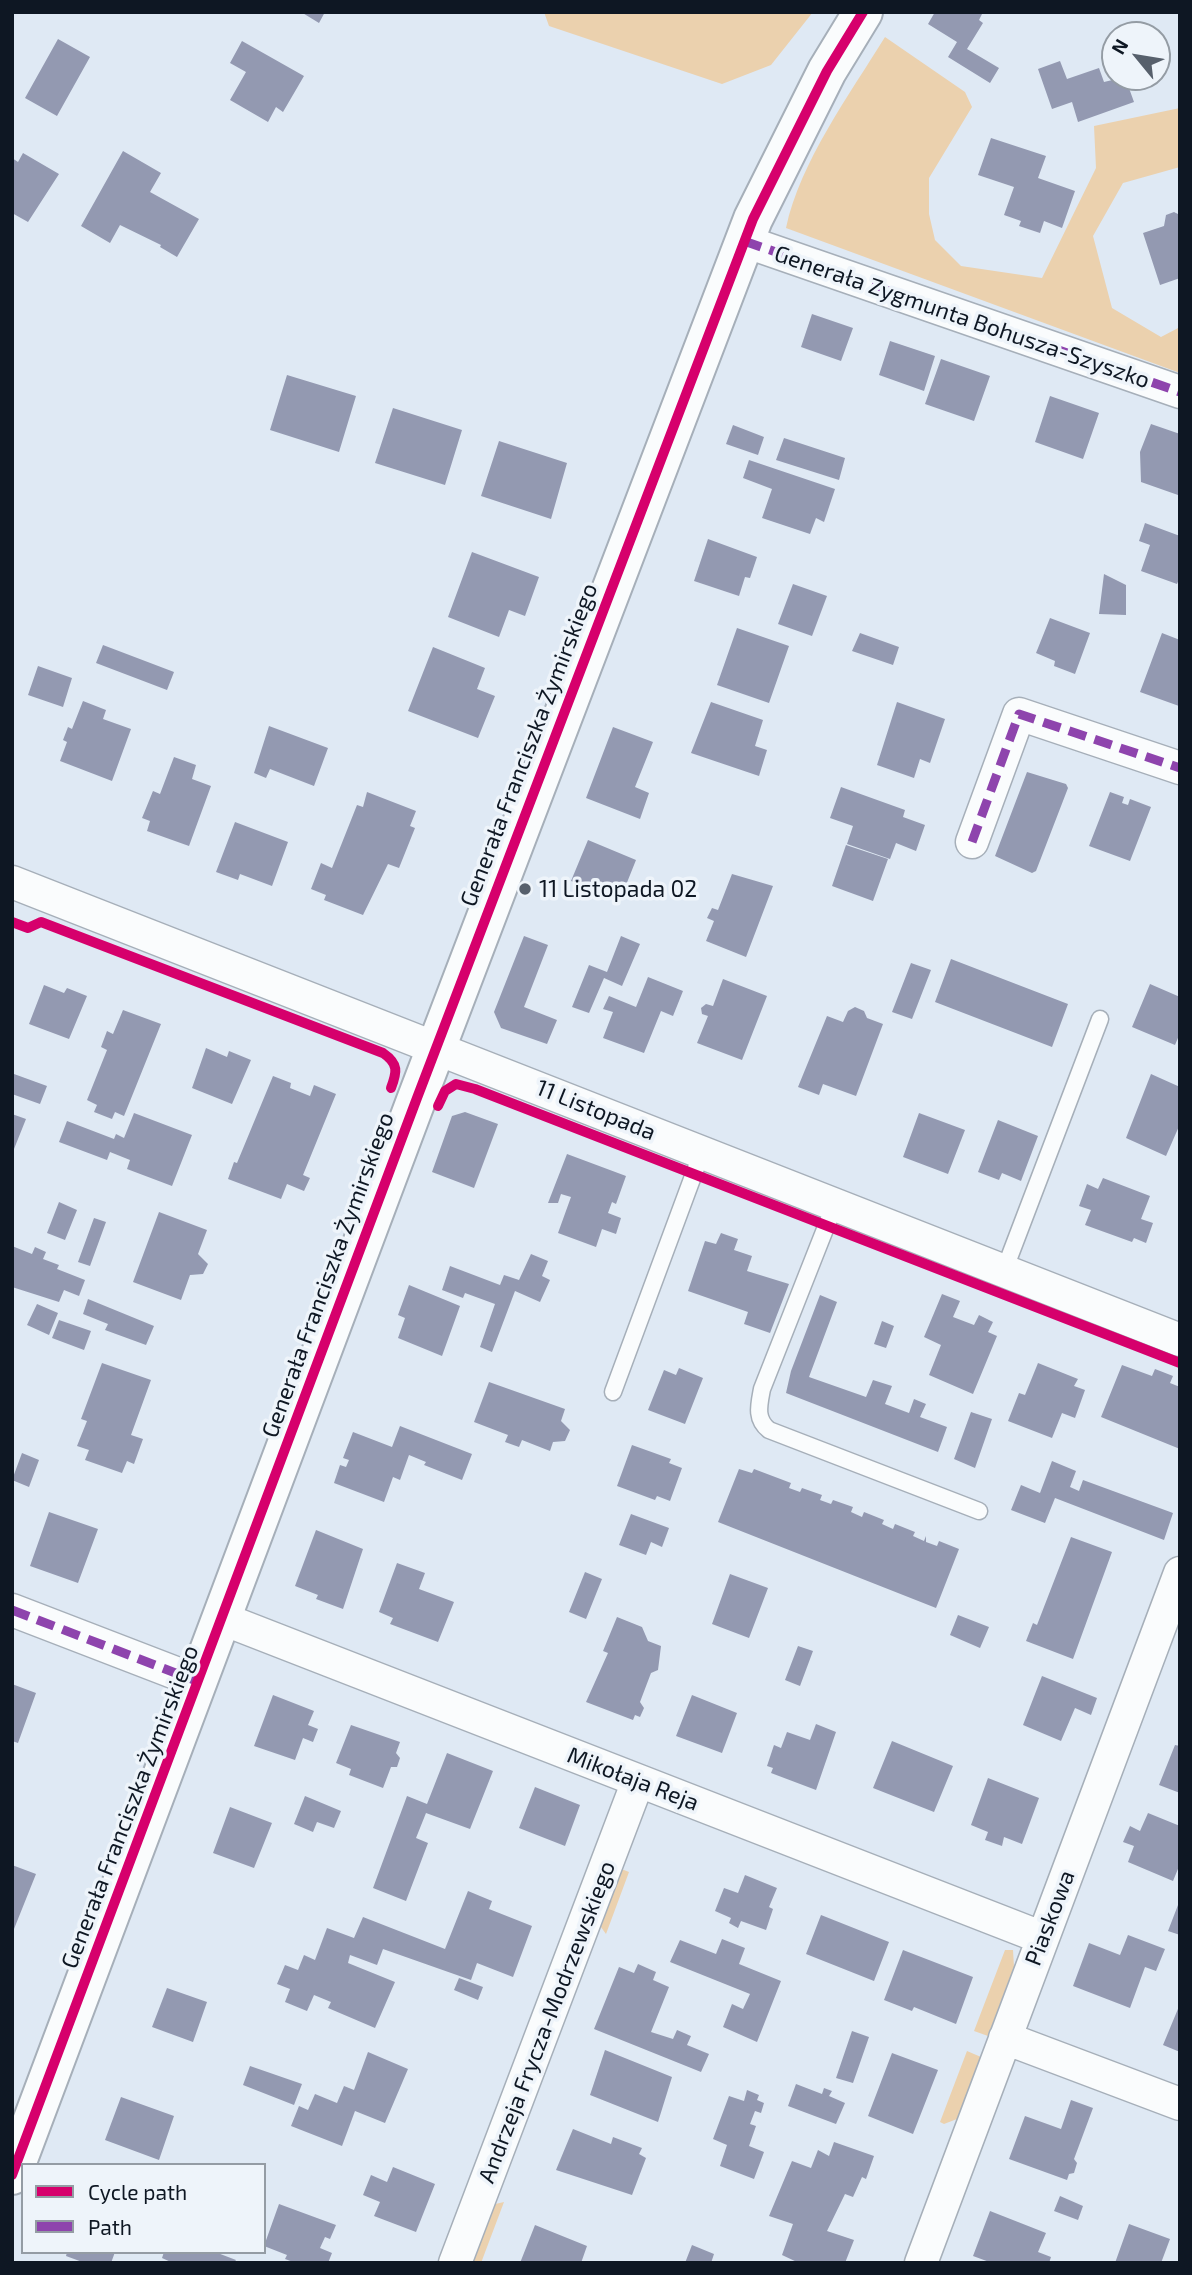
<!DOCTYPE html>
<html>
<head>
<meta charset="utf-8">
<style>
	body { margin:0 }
	#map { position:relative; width:1192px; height:2275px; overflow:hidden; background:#dfe9f4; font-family:"Exo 2",sans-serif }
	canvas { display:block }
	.frame { position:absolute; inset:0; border:14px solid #0e1723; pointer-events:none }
	.legend { position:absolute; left:21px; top:2163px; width:245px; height:91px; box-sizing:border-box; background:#eef4fa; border:2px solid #949ca4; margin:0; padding:9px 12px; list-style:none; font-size:21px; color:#0e1723 }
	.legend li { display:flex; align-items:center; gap:14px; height:35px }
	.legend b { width:35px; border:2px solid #949ca4 }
	.north { position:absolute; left:1101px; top:21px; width:70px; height:70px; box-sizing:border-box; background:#eef4fa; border:2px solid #949ca4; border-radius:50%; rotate:300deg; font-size:19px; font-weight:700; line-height:28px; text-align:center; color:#0e1723 }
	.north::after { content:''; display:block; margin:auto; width:24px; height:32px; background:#57606c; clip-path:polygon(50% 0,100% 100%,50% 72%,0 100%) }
</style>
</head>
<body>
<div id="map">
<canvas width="1192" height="2275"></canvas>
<div class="frame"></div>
<ul class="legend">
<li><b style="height:9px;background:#d6006c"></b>Cycle path</li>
<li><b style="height:9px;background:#8e44ad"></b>Path</li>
</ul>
<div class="north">N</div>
</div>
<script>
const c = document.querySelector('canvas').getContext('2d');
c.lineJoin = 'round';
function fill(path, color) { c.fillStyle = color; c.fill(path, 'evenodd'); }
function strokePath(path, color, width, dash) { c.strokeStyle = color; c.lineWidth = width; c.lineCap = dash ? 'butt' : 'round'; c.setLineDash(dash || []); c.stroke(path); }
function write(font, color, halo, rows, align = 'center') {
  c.font = font + ' "Exo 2",sans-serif'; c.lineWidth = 7; c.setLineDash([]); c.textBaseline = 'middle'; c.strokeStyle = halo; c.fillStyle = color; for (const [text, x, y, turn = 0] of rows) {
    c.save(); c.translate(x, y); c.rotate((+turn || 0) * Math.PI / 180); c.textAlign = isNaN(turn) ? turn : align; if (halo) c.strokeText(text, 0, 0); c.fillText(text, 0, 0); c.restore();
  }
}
const green = new Path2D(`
	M 544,12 L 813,12 L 771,65 L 722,84 L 549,26 Z
	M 885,37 L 965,92 L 972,107 L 929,178 L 929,214 L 935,240 L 961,266 L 1042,278 L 1096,168 L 1094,126 L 1180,108 L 1180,167 L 1123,183 L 1093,236 L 1112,308 L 1161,337 L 1180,327 L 1180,373 L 786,228 C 800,162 850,94 885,37 Z
	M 619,1868 L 629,1872 L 606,1934 L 598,1923 Z
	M 1005,1950 L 1013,1950 L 1014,1967 L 988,2036 L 974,2031 Z
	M 967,2051 L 981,2057 L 957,2119 L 944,2124 L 940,2122 Z
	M 504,2202 L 481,2263 L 470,2263 L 491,2205 Z`);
const building = new Path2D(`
	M 301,12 L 325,12 L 319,23 Z
	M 935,12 L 983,12 L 979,20 L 983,23 L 967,49 L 999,68 L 990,83 L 948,57 L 957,42 L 928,24 Z
	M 58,39 L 90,57 L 57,116 L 25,98 Z
	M 242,41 L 304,76 L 283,112 L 276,107 L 268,122 L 230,100 L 246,72 L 230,63 Z
	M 1060,61 L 1067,79 L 1099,68 L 1104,82 L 1125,77 L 1134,102 L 1078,122 L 1072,102 L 1052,109 L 1038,69 Z
	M 991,138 L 1046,156 L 1038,178 L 1075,191 L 1062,228 L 1044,221 L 1040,233 L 1019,226 L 1021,221 L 1004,215 L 1014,187 L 978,175 Z
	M 123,151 L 161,173 L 150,192 L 199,219 L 177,257 L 160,247 L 161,245 L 120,225 L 110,243 L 81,226 Z
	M 23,153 L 59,174 L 28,222 L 12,213 L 12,158 L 18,162 Z
	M 1174,212 L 1180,215 L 1180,278 L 1160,285 L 1143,233 L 1164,226 L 1166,215 Z
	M 812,314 L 853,328 L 841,361 L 801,347 Z
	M 890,341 L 935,356 L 924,391 L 879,375 Z
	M 941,359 L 990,376 L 974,421 L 925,404 Z
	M 287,375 L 356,396 L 339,452 L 270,430 Z
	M 1050,396 L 1099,413 L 1083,459 L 1035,442 Z
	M 393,408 L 462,430 L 445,485 L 375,463 Z
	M 1151,424 L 1180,434 L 1178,495 L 1141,482 L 1140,452 Z
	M 733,425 L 764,437 L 758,455 L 726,444 Z
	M 784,438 L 845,458 L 839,480 L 776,460 Z
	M 499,441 L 567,463 L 551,519 L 481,496 Z
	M 749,460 L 835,489 L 824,522 L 816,518 L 810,534 L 762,518 L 772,489 L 743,478 Z
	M 1145,523 L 1180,536 L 1180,577 L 1177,584 L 1141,571 L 1150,545 L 1139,541 Z
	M 708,539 L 757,557 L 750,578 L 745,577 L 739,596 L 694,581 Z
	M 472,552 L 539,577 L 525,616 L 509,610 L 499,637 L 448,617 Z
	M 1104,574 L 1126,585 L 1126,615 L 1099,614 Z
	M 793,584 L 827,596 L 812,636 L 778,624 Z
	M 1050,618 L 1090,633 L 1075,674 L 1054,666 L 1055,661 L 1036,653 Z
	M 737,628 L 789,646 L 769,703 L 717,685 Z
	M 860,633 L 899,647 L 893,665 L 852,651 Z
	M 1162,633 L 1180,640 L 1179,706 L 1140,692 Z
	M 103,645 L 174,672 L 167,690 L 96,663 Z
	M 433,647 L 485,668 L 477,689 L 495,696 L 478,738 L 408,711 Z
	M 38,666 L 72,678 L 63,707 L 28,695 Z
	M 83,701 L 106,710 L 103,719 L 131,729 L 112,781 L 60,761 L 67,742 L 63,740 L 68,727 L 72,729 Z
	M 711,702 L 763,720 L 755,746 L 767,750 L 759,776 L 691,753 Z
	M 897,702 L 945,719 L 930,763 L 920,759 L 914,778 L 877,765 Z
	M 269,726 L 328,748 L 314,786 L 270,769 L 266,778 L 254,773 Z
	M 613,727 L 653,742 L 635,787 L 649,793 L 640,819 L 586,798 Z
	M 174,757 L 196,765 L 192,779 L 211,786 L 189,846 L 147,831 L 150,821 L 142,818 L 153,791 L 160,794 Z
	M 1027,772 L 1066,784 L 1068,788 L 1036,871 L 1032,873 L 995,856 Z
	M 841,787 L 905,810 L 903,817 L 925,825 L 916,851 L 896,843 L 890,859 L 847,844 L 853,826 L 830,818 Z
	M 367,792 L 416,811 L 410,826 L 415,828 L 399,868 L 388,864 L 363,915 L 324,900 L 326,895 L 311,889 L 321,863 L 332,868 L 357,805 L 363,807 Z
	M 1110,792 L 1124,797 L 1122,803 L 1128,805 L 1130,799 L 1151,807 L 1130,861 L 1089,846 Z
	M 235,822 L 288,842 L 272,886 L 240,874 L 238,880 L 216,872 Z
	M 588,840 L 636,860 L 620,900 L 571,881 Z
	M 846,845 L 888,859 L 873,901 L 832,886 Z
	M 732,874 L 773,886 L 746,957 L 706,941 L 714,921 L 707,918 L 712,908 L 718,910 Z
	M 524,936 L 548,945 L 524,1007 L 557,1020 L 547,1044 L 501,1028 L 494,1012 Z
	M 621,936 L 640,944 L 622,986 L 604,978 L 589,1013 L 572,1007 L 589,965 L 607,972 Z
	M 951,959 L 1068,1004 L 1052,1047 L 935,1002 Z
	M 911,963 L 931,970 L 912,1019 L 892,1012 Z
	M 648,977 L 683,991 L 673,1016 L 661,1011 L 644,1053 L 603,1038 L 613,1012 L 603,1009 L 609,996 L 636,1007 Z
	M 723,979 L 767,996 L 742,1060 L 697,1043 L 708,1016 L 702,1014 L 701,1008 L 706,1004 L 713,1006 Z
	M 1150,984 L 1180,997 L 1180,1033 L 1175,1045 L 1132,1027 Z
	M 44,985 L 64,993 L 67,988 L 87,996 L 69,1039 L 29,1024 Z
	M 855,1007 L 864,1011 L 867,1018 L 883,1024 L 856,1096 L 823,1084 L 819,1095 L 798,1087 L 827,1016 L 843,1022 L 848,1011 Z
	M 123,1010 L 161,1024 L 124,1116 L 115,1112 L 112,1119 L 94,1112 L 97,1105 L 87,1100 L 107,1050 L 101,1047 L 107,1031 L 113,1034 Z
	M 206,1048 L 227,1057 L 229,1051 L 251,1060 L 232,1104 L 192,1088 Z
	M 14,1074 L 47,1086 L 40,1104 L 12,1094 Z
	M 1151,1074 L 1180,1087 L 1180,1124 L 1166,1156 L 1126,1138 Z
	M 273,1076 L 291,1083 L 290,1088 L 310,1096 L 314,1085 L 336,1094 L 303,1175 L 310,1178 L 304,1191 L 287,1184 L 281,1199 L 228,1179 L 234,1162 L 237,1163 Z
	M 465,1112 L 498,1124 L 474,1188 L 432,1172 L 452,1116 Z
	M 134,1113 L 192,1135 L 172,1186 L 127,1169 L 130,1160 L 110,1152 L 107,1160 L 59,1142 L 67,1121 L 114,1139 L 116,1134 L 124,1138 Z
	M 919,1113 L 965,1130 L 948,1174 L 903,1157 Z
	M 12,1114 L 26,1119 L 12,1154 Z
	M 998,1120 L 1038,1136 L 1021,1181 L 1002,1173 L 999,1180 L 978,1172 Z
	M 567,1154 L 626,1176 L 616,1204 L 612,1202 L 608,1213 L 621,1218 L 616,1234 L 602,1229 L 596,1247 L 558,1233 L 571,1197 L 561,1194 L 558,1203 L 548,1203 Z
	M 1103,1178 L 1150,1196 L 1141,1219 L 1153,1223 L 1146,1243 L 1134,1238 L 1132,1242 L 1085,1225 L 1091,1210 L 1079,1206 L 1087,1184 L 1098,1189 Z
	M 59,1202 L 77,1210 L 65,1240 L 47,1233 Z
	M 159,1212 L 207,1230 L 198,1254 L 208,1264 L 203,1274 L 190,1275 L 181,1300 L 133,1282 Z
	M 94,1218 L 106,1222 L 90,1266 L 78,1262 Z
	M 721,1233 L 738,1239 L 734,1250 L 752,1256 L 747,1271 L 789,1284 L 770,1333 L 744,1324 L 748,1312 L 688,1291 L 705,1241 L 716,1244 Z
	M 12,1246 L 32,1254 L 35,1247 L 46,1252 L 43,1259 L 59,1265 L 57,1269 L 85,1280 L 79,1296 L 64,1290 L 59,1302 L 12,1287 Z
	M 531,1254 L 548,1261 L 542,1276 L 550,1280 L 540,1302 L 515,1291 L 492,1352 L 480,1347 L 495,1304 L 465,1293 L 463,1298 L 442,1290 L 450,1266 L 500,1285 L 504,1275 L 519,1280 Z
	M 409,1285 L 460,1306 L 442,1356 L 398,1338 L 405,1318 L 398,1315 Z
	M 942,1294 L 960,1301 L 953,1317 L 974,1325 L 979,1315 L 993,1322 L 988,1332 L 997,1336 L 973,1394 L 929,1375 L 941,1345 L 924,1337 Z
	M 820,1295 L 837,1302 L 809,1377 L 866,1397 L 873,1380 L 892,1386 L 885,1404 L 909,1413 L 914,1399 L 926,1404 L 920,1417 L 947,1427 L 938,1452 L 786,1393 L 791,1371 Z
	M 88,1299 L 154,1326 L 146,1345 L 105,1330 L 108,1324 L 83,1314 Z
	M 37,1304 L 58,1313 L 49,1335 L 27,1325 Z
	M 59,1320 L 91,1331 L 84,1350 L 52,1338 Z
	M 882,1321 L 894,1326 L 886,1348 L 874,1344 Z
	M 102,1363 L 151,1380 L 131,1435 L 143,1439 L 134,1464 L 127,1461 L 122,1473 L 85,1460 L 89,1450 L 77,1446 L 87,1421 L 81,1419 Z
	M 1038,1363 L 1078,1379 L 1074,1386 L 1085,1390 L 1075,1418 L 1062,1413 L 1052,1438 L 1008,1421 L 1019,1393 L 1025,1395 Z
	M 1122,1365 L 1152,1376 L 1155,1369 L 1173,1376 L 1170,1383 L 1180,1387 L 1180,1449 L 1101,1417 Z
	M 679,1368 L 703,1378 L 685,1424 L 648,1410 L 664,1370 L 676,1375 Z
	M 489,1382 L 565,1409 L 561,1421 L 570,1430 L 565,1441 L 553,1442 L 550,1451 L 522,1440 L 519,1447 L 505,1442 L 508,1435 L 474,1422 Z
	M 971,1412 L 992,1419 L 975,1468 L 954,1459 Z
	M 400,1426 L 472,1454 L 462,1480 L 424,1465 L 426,1462 L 409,1455 L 400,1480 L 393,1477 L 384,1502 L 334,1483 L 340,1465 L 346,1467 L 349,1460 L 343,1458 L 353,1432 L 392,1447 Z
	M 632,1445 L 671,1459 L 669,1463 L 682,1468 L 670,1501 L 657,1496 L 655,1500 L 617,1486 Z
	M 22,1453 L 39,1460 L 29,1487 L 12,1480 Z
	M 1052,1461 L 1076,1471 L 1070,1487 L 1079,1491 L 1083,1480 L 1173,1513 L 1164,1540 L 1055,1498 L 1045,1523 L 1011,1510 L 1021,1485 L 1040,1493 Z
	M 739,1469 L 752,1473 L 754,1469 L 791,1483 L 789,1488 L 800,1492 L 802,1488 L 822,1495 L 820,1500 L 831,1504 L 833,1500 L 853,1507 L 851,1512 L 862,1517 L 864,1512 L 884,1520 L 882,1524 L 893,1529 L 895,1524 L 915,1532 L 913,1536 L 924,1541 L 926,1536 L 926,1542 L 937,1546 L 939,1541 L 959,1549 L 936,1608 L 718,1522 Z
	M 49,1512 L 98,1529 L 78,1583 L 30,1566 Z
	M 631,1514 L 669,1528 L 662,1547 L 651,1542 L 646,1555 L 619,1545 Z
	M 316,1530 L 363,1549 L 343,1609 L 316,1599 L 318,1595 L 295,1586 Z
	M 1071,1537 L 1112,1552 L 1073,1659 L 1026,1641 L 1033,1623 L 1037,1625 Z
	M 397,1563 L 425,1573 L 419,1589 L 454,1602 L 438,1642 L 390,1624 L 393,1618 L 379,1612 Z
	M 585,1572 L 602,1579 L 586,1619 L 569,1612 Z
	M 730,1574 L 768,1588 L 749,1638 L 712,1624 Z
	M 958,1615 L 989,1627 L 980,1648 L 950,1635 Z
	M 617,1617 L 642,1627 L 648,1641 L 661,1646 L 658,1670 L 651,1673 L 640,1702 L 644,1708 L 640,1717 L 635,1715 L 633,1720 L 586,1702 L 608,1653 L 603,1651 Z
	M 798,1646 L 813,1651 L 800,1686 L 785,1680 Z
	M 1042,1676 L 1097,1698 L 1091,1715 L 1075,1708 L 1061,1741 L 1023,1725 Z
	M 12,1684 L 36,1693 L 18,1743 L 12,1741 Z
	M 273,1695 L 314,1711 L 308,1725 L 318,1729 L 313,1742 L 303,1738 L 295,1760 L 254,1746 Z
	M 692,1695 L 737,1713 L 722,1753 L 676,1736 Z
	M 816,1724 L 836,1732 L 816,1790 L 771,1773 L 773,1768 L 767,1766 L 774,1745 L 781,1748 L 787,1732 L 810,1740 Z
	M 351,1725 L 400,1742 L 396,1753 L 400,1758 L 397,1767 L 391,1767 L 383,1788 L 349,1775 L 351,1769 L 336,1763 Z
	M 892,1741 L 953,1766 L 934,1812 L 873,1788 Z
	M 1175,1745 L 1180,1746 L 1180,1793 L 1159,1785 Z
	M 447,1753 L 493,1771 L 470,1829 L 426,1813 L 416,1838 L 428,1843 L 406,1901 L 373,1888 L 407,1796 L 427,1804 Z
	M 988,1778 L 1039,1798 L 1022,1844 L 1004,1837 L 1002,1846 L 985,1840 L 988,1832 L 971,1825 Z
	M 535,1787 L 580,1805 L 565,1846 L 519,1828 Z
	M 305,1796 L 341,1811 L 334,1828 L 317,1822 L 313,1832 L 294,1824 Z
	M 230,1807 L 272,1823 L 254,1868 L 213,1853 Z
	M 1148,1813 L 1180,1826 L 1180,1864 L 1173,1881 L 1128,1862 L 1134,1846 L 1123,1842 L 1130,1826 L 1140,1831 Z
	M 12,1865 L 36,1874 L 14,1929 L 12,1928 Z
	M 745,1875 L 777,1888 L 769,1907 L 773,1909 L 766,1930 L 741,1921 L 738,1928 L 729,1923 L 731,1918 L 715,1911 L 724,1888 L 738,1893 Z
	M 468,1891 L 492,1901 L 489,1909 L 532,1926 L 513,1977 L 477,1963 L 471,1980 L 383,1949 L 377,1965 L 350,1955 L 348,1963 L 395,1982 L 375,2028 L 328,2008 L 331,2002 L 314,1995 L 307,2011 L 285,2002 L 290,1989 L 277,1984 L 285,1965 L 298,1970 L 304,1955 L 315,1960 L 327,1928 L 354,1938 L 363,1917 L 445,1949 Z
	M 1178,1905 L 1180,1906 L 1180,1935 L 1168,1931 Z
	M 821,1915 L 889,1942 L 874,1981 L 806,1954 Z
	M 1128,1935 L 1165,1949 L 1156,1971 L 1145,1967 L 1130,2008 L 1073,1986 L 1089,1943 L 1120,1955 Z
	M 722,1939 L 745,1948 L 739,1964 L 781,1981 L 757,2042 L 723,2027 L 732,2004 L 743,2009 L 750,1994 L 670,1962 L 680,1940 L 716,1954 Z
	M 903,1950 L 973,1977 L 956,2024 L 914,2007 L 912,2011 L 884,2000 Z
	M 638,1964 L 656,1972 L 653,1980 L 669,1987 L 651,2032 L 673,2039 L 677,2030 L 691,2036 L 687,2045 L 709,2054 L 701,2072 L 594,2029 L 619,1967 L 634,1973 Z
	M 459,1978 L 483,1987 L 478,2000 L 454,1990 Z
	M 167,1988 L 207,2002 L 193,2042 L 152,2027 Z
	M 1180,2004 L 1180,2052 L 1163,2045 Z
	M 852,2031 L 869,2037 L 853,2083 L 836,2078 Z
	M 605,2050 L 672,2077 L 658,2122 L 590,2095 Z
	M 368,2052 L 408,2069 L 385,2123 L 355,2111 L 342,2146 L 291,2126 L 299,2106 L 308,2110 L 315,2094 L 337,2103 L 344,2086 L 354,2090 Z
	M 892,2053 L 938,2070 L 913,2134 L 868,2116 Z
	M 250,2066 L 302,2084 L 294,2105 L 243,2085 Z
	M 796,2084 L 822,2094 L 824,2088 L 832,2091 L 829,2096 L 845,2103 L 836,2124 L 788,2106 Z
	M 747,2090 L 759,2095 L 757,2100 L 764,2103 L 761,2113 L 755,2111 L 750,2124 L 756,2126 L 749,2146 L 764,2152 L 754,2179 L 720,2166 L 727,2145 L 713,2139 L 729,2096 L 744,2101 Z
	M 121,2097 L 174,2116 L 159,2160 L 105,2140 Z
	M 1071,2100 L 1093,2108 L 1074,2159 L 1077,2163 L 1074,2173 L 1069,2174 L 1067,2180 L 1009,2159 L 1025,2116 L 1061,2129 Z
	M 573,2129 L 611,2144 L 613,2137 L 642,2148 L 639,2154 L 646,2158 L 632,2195 L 556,2170 Z
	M 834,2142 L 874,2156 L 866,2179 L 862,2177 L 853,2197 L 845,2194 L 827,2231 L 854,2240 L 845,2263 L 799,2263 L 782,2255 L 793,2224 L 769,2216 L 792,2161 L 811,2168 L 818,2150 L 829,2156 Z
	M 393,2167 L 435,2184 L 416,2232 L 374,2216 L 380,2202 L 363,2195 L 371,2175 L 387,2182 Z
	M 1060,2196 L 1083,2206 L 1078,2220 L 1054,2211 Z
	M 279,2204 L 336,2225 L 330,2239 L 325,2237 L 320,2248 L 332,2253 L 328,2263 L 296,2263 L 285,2259 L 287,2255 L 264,2246 Z
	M 990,2211 L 1046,2233 L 1038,2252 L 1051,2257 L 1049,2263 L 992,2263 L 973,2256 Z
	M 1129,2224 L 1170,2239 L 1161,2263 L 1115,2263 Z
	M 535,2225 L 587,2246 L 581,2263 L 520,2263 Z
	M 692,2245 L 714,2254 L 711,2263 L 685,2263 Z
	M 67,2252 L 115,2252 L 111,2263 L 85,2263 L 66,2256 Z
	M 164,2252 L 215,2252 L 236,2260 L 234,2263 L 173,2263 L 162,2258 Z`);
const service = new Path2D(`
	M 835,1204 L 762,1389 C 759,1405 755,1419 769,1430 L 979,1511
	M 1004,1271 L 1100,1019
	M 613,1392 L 702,1152`);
const minor = new Path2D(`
	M 744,241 L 1180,392
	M 972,842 L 1019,714 L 1180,768
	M 12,882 L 1180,1340
	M 12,1610 L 199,1682
	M 223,1619 L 1043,1938
	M 1005,2038 L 1180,2104
	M 455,2263 L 638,1781
	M 921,2263 L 1180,1573`);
const tertiary = new Path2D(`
	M 12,2175 L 417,1098 L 753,219 L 827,71 L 863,12`);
const quiet = new Path2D(`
	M 744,241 L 1180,392
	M 972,842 L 1019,714 L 1180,768
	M 12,1610 L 199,1682`);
const cycleway = new Path2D(`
	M 12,922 L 28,928 L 41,922 L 383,1053 C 399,1064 397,1072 391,1088
	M 438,1106 L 445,1091 L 456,1084 L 475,1089 L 1180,1363
	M 12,2175 L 417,1098 L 753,219 L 827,71 L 863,12`);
const markers = [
	[525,889,7,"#57606c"]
];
const streetNames = [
	["Generała Zygmunta Bohusza-Szyszko",962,317,19],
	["Generała Franciszka Żymirskiego",529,745,-69],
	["11 Listopada",596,1110,22],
	["Generała Franciszka Żymirskiego",328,1275,-70],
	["Mikołaja Reja",633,1779,21],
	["Generała Franciszka Żymirskiego",130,1807,-69],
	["Piaskowa",1050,1918,-69],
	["Andrzeja Frycza-Modrzewskiego",547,2022,-69]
];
const poiNames = [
	["11 Listopada 02",539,889]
];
fill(green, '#ebd1ae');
fill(building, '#9399b1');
strokePath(service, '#a6afb9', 19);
strokePath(minor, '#a6afb9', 35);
strokePath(tertiary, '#a6afb9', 42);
strokePath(service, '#fafcfd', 16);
strokePath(minor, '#fafcfd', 32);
strokePath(tertiary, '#fafcfd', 38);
strokePath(quiet, '#8e44ad', 9, [18, 9]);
strokePath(cycleway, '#d6006c', 10);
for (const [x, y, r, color] of markers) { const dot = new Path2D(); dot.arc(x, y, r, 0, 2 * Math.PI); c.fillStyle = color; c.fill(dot); strokePath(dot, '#eef4fa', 2.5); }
write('23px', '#0e1723', '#eef4fa', streetNames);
write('23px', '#0e1723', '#eef4fa', poiNames, 'left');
</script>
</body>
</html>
